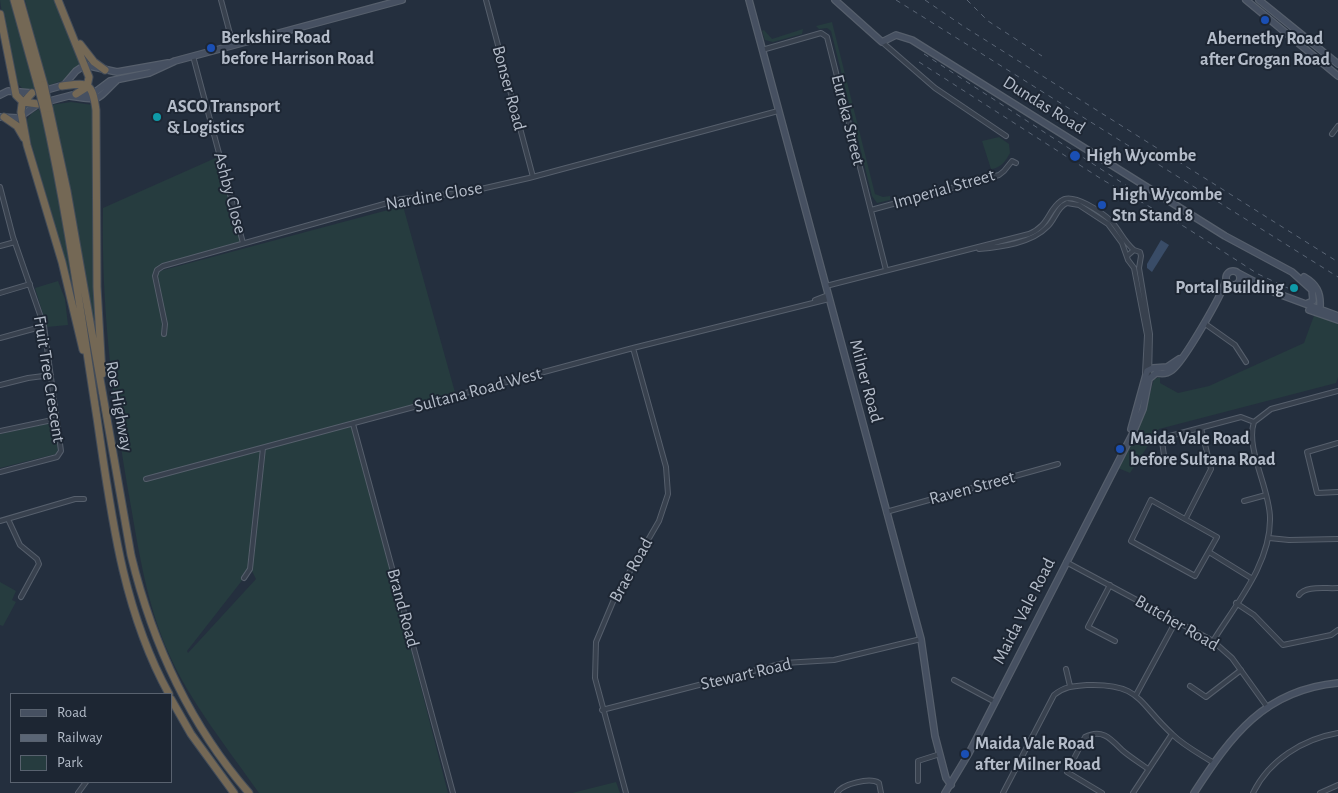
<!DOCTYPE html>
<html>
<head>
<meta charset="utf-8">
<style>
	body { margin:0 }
	#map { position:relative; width:1338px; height:793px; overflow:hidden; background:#242f3e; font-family:"Alegreya Sans",sans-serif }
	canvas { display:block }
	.legend { position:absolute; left:10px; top:693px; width:162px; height:90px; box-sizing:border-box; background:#1d2633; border:1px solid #59626f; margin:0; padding:6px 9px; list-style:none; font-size:15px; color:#b4bcc9 }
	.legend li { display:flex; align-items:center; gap:10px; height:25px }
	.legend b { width:25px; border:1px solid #59626f }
</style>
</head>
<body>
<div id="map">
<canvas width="1338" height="793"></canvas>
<ul class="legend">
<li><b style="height:6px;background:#465061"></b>Road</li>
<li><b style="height:6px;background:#5a6575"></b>Railway</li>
<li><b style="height:14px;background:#263c3f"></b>Park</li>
</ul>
</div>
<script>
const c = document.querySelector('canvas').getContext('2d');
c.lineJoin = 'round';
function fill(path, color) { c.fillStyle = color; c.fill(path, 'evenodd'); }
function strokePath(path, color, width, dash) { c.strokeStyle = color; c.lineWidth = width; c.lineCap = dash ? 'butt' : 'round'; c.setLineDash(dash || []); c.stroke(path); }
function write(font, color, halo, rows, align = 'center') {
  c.font = font + ' "Alegreya Sans",sans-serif'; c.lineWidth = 4; c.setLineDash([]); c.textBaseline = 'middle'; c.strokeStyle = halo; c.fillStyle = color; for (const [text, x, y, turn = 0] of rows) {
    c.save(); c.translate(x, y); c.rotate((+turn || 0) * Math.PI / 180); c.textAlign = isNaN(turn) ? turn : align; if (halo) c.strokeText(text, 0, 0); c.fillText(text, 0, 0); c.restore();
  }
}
const green = new Path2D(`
	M 0,0 L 11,0 L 35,89 L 24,90 L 18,84 L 5,34 Z
	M 25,0 L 54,0 L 81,64 L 67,79 L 47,86 Z
	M 832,22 L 875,194 L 883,197 L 890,196 L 890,200 L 877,203 L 872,196 L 831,31 L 827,28 L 819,29 L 816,26 Z
	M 803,29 L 802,34 L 773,42 L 765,40 L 762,31 L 764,30 L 772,39 Z
	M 71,102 L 93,105 L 101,375 L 69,182 L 51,105 Z
	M 39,109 L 51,154 L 87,364 L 52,215 L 25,122 L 32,113 Z
	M 999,137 L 1009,144 L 1010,153 C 1005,162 1001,168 991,169 L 982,141 Z
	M 220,156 L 243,243 L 163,266 L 156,272 L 403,206 L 456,396 L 353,424 L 448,793 L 259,793 C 229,750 190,702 169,654 C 147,605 139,553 130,501 C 113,404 101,307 103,208 ZM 251,569 L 256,579 L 188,653 L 187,651 Z
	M 58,281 L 65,299 L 68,325 L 47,327 L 35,288 Z
	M 1315,313 L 1338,322 L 1338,377 L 1336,383 L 1159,429 L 1130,473 L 1118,468 L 1145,411 L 1154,379 L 1160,377 L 1160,383 L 1178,393 L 1209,386 L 1304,343 Z
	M 55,422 L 58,449 L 56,454 L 0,468 L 0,434 Z
	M 0,582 L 16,591 L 12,600 L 16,602 L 3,626 L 0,625 Z
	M 616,782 L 620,793 L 572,793 Z`);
const water = new Path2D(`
	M 1161,240 L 1169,245 L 1152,272 L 1147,268 L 1147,264 Z`);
const street = new Path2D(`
	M 221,0 L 233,45
	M 486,0 L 533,177
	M 882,42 L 935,88 L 1006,136
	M 762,50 L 821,33 L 827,37 L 886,270
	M 193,56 L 243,243
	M 1332,134 L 1338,126
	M 0,187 L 13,237 L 44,326 L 61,451 L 57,457 L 0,472
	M 871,210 L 999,175 L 1004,171 L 1012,161 L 1016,163
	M 0,246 L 15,242
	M 979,249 C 1001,247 1032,243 1047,227 C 1055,220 1057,207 1067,203 L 1079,205 L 1108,224 L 1122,243 L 1128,260 L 1134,268 L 1147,335 L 1145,373
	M 1127,256 L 1134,250 L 1140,252 L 1141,256 L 1139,268 L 1150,334 L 1149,379
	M 826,286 L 1029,234 C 1050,225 1047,211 1061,201 C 1072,191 1103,213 1112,222 C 1120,231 1124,242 1134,250
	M 0,293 L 30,284
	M 815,300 L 828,295
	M 1204,323 L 1235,345 L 1246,362
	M 164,334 L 165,324 L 155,276 L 157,270 L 163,266 L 402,199 L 468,192 L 529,178 L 778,111
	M 0,338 L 44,326
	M 0,385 L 28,378 L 51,375
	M 353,424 L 453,793
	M 0,431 L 57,419
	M 1338,443 L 1307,452 L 1317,493 L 1338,492
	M 1164,455 L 1162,442 L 1166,437 L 1241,417 L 1254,422
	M 146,479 L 633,348 L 829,299
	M 1151,500 L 1217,537 L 1195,576 L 1131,541 Z
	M 1244,501 L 1266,495
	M 886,512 L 1058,464
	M 1186,518 L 1211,469 L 1201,428
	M 8,519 L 20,545 L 37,559 L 39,564 L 21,597
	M 0,521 L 75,499 L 84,499
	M 1269,538 L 1289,540 L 1338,539
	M 1209,552 L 1251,578
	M 1066,562 L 1213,641 L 1232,658 L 1268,708
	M 244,578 L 250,569 L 263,448
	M 1110,585 L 1088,627 L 1115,641
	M 1299,595 C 1306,585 1326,589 1338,588
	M 1236,603 L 1254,615 L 1283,645 L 1331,635 L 1338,630
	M 1213,641 C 1236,604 1271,563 1270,518 C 1270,489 1245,448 1254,422 L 1271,409 L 1338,391
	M 1066,669 L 1070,686
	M 954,680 L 995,702
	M 1190,686 L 1206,697 L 1241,670
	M 1136,695 L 1176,621
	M 602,710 L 784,663 L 834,660 L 921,639
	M 918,781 L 918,761 L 940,754
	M 78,793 L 86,782
	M 626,793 L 595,678 L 596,642 L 615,597 L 659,521 L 668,494 L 666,467 L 633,348
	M 837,793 C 842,784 870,777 879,783 L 881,793
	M 1003,793 L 1054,695 C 1065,686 1074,686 1087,685 C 1141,683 1138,703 1172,734 C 1184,746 1200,754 1214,763
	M 1102,793 L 1067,772 L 1085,737 C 1102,728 1111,739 1122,750 C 1130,757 1140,763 1148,769
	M 1133,793 L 1172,734
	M 1253,793 C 1269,760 1303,739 1338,733
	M 1320,793 L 1338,785`);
const secondary = new Path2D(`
	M 749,0 L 921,639 L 935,736 L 946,778 L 951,785
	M 835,0 L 882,42 L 896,35 L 912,40 L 1225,236 L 1292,272 L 1312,290 L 1313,301 L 1306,304
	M 1246,0 L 1338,76
	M 1259,0 L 1338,64
	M 43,91 L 64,85 L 76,71 L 85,65 L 117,72 L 168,63
	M 0,95 L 8,91 L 32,93
	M 70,96 C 102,101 94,102 117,80
	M 0,117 L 18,118 L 38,104 L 76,94 L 94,93 L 110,81 L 149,73 L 175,61 L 402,0
	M1226 278a7 7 0 1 1 14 0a7 7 0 1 1-14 0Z
	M 1238,273 L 1276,293 L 1338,316
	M 1304,277 C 1316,284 1321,292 1320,307 L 1316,311
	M 1237,285 L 1246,283 L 1256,287
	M 1309,310 L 1338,320
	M 1158,373 C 1163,374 1168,373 1172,370 C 1184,361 1222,295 1226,280
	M 1131,429 L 1147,371 L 1153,368 L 1167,367 L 1179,359
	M 945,793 L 969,753 L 1133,433 L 1143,409 L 1149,379 L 1156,373
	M 1194,793 C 1231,736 1264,690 1338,683`);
const highway = new Path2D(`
	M 14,0 L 38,86
	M 20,0 L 44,85
	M 58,0 L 89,77 L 87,87 L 76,94
	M 0,14 L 16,95 L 23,102 L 38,104
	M 80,44 L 94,62 L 105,70
	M 62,86 C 88,83 92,81 96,110 L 97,287 L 102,374
	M 32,93 L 22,104 L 21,112 L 27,145 L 62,262 L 83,350
	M 49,108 L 67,191 L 131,555 C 152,642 190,725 249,793
	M 44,109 C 67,211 81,315 97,418 C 111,513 122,609 169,694
	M 4,117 L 17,126 L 24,138
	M 171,699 L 191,734 L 234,793`);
const rail = new Path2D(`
	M 896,0 L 1338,277
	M 925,0 L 963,26 L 1338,262
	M 967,0 L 988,21 L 1042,56
	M 924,54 L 1127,186
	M 919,62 L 1103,180 L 1185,227 L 1258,274 L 1290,289`);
const highwayBridge = new Path2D(`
	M 44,85 L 49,108
	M 38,86 L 44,109`);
const markers = [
	[1265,20,5,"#1a4fb4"],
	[211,48,5,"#1a4fb4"],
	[157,117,5,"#0f9aa8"],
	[1075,156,6,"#1a4fb4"],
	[1102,205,5,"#1a4fb4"],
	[1294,288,5,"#0f9aa8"],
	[1120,449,5,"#1a4fb4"],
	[965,754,5,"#1a4fb4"]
];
const poiNames = [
	["Berkshire Road",221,38],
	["before Harrison Road",221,59],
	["Abernethy Road",1265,39,"center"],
	["after Grogan Road",1265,60,"center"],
	["ASCO Transport",167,107],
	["& Logistics",167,128],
	["High Wycombe",1086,156],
	["High Wycombe",1112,195],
	["Stn Stand 8",1112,216],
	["Portal Building",1284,288,"right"],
	["Maida Vale Road",1130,439],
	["before Sultana Road",1130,460],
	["Maida Vale Road",975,744],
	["after Milner Road",975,765]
];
const streetNames = [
	["Bonser Road",509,88,75],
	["Dundas Road",1044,105,32],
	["Eureka Street",848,120,76],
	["Imperial Street",944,189,-16],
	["Ashby Close",230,193,75],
	["Nardine Close",434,196,-10],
	["Fruit Tree Crescent",49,379,81],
	["Milner Road",866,381,75],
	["Sultana Road West",478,390,-15],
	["Roe Highway",119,406,80],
	["Raven Street",972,488,-15],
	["Brae Road",631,570,-61],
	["Brand Road",403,608,75],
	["Maida Vale Road",1024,611,-63],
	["Butcher Road",1177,623,30],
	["Stewart Road",746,674,-13]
];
fill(green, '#263c3f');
fill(water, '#394c67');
strokePath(street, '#565f6c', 6);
strokePath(secondary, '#565f6c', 8);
strokePath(highway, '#434c59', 9);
strokePath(street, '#38414e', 4);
strokePath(secondary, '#465061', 5.5);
strokePath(highway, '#746855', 7);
strokePath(rail, '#5a6575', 1, [5, 5]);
strokePath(highwayBridge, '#434c59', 9, []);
strokePath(highwayBridge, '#746855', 7);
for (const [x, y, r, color] of markers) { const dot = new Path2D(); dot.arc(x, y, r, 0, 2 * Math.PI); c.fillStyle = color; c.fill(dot); strokePath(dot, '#1d2633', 2); }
write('bold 18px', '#b4bcc9', '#1d2633', poiNames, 'left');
write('18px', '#b4bcc9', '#1d2633', streetNames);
</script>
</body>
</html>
